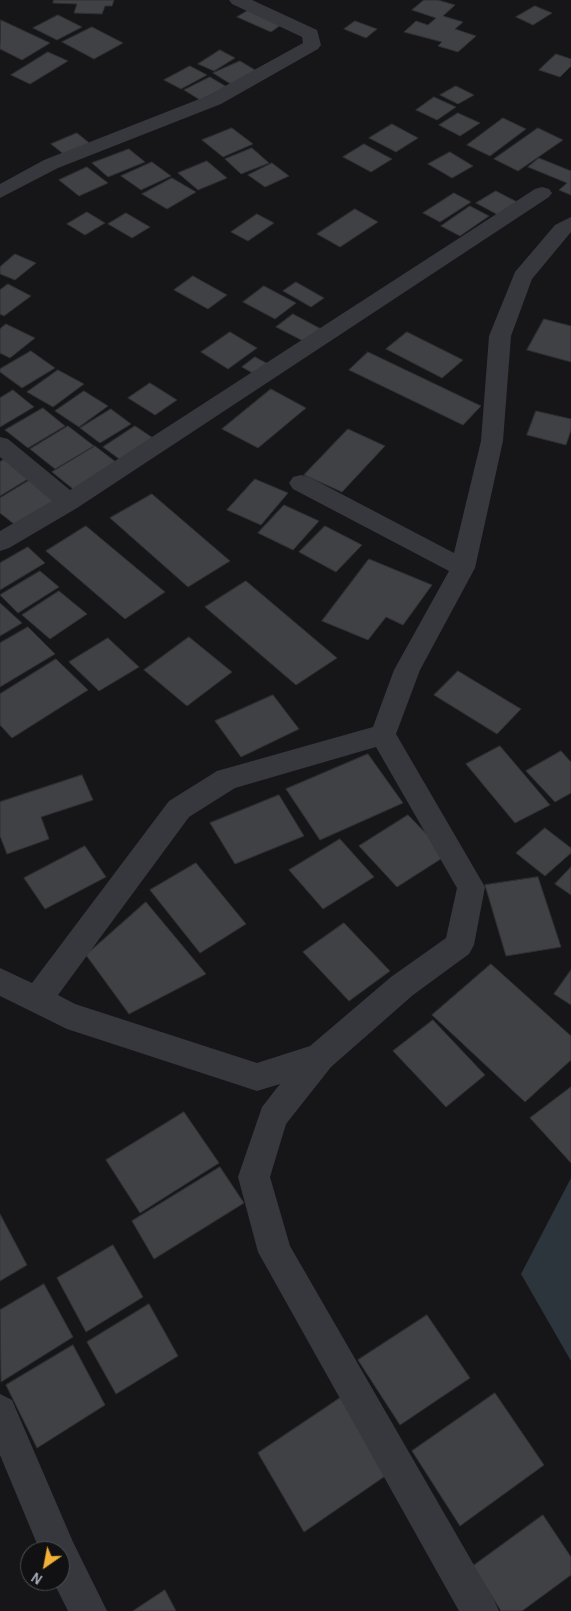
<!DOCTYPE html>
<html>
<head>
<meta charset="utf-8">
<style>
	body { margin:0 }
	#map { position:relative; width:571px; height:1611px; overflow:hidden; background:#161618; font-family:"Alegreya Sans",sans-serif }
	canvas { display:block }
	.north { position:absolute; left:20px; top:1541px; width:50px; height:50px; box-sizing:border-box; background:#111113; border:1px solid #4d4f55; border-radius:50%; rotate:213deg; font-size:14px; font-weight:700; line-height:20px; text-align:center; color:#a8adb8 }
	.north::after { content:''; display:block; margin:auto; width:18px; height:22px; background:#f2b134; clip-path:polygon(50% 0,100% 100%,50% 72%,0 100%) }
</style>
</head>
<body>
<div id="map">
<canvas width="571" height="1611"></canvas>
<div class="north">N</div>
</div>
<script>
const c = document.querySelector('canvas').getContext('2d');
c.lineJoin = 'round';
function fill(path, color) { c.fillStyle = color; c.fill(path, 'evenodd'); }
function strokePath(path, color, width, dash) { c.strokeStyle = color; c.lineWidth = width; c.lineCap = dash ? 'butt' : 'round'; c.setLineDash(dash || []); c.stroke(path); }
const water = new Path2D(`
	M 571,1178 L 571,1361 L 521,1274 Z`);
const building = new Path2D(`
	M 54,0 L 114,0 L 112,6 L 105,6 L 102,14 L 74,13 L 77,4 L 53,3 Z
	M 424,0 L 438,0 L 455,5 L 443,16 L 463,22 L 455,29 L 476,36 L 458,52 L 438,46 L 442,42 L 404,32 L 416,21 L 428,25 L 436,18 L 412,10 Z
	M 535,6 L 552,13 L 533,25 L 516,17 Z
	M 252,8 L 285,22 L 271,32 L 237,17 Z
	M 58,15 L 82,27 L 57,40 L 33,28 Z
	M 1,20 L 50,43 L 22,60 L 0,49 Z
	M 355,21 L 377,29 L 366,38 L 344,29 Z
	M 92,27 L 123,43 L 94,59 L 62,42 Z
	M 220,50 L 235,58 L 214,71 L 198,64 Z
	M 48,52 L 68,61 L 30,84 L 11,75 Z
	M 556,54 L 571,59 L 571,66 L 560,77 L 539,70 Z
	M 240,61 L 260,73 L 234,86 L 213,73 Z
	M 190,66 L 207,75 L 181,89 L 164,80 Z
	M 210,77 L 227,87 L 200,100 L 184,90 Z
	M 456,86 L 474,95 L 458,104 L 440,95 Z
	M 434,97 L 456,107 L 437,120 L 416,110 Z
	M 458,113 L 480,123 L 460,136 L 439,125 Z
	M 503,118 L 526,129 L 490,156 L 467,145 Z
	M 392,124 L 418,138 L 396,152 L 369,138 Z
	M 232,128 L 253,144 L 223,157 L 202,140 Z
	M 538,128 L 563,140 L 518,171 L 494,159 Z
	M 77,133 L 93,146 L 66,156 L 51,144 Z
	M 364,144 L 392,159 L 371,172 L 343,157 Z
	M 252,148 L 269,163 L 241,174 L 225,159 Z
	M 129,149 L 145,162 L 108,177 L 92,163 Z
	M 450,152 L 473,166 L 452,178 L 428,164 Z
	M 539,158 L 571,171 L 571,195 L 559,190 L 567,183 L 528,167 Z
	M 207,161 L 227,178 L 198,190 L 178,173 Z
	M 152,162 L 171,176 L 141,190 L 121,176 Z
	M 272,163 L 289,176 L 265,187 L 248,175 Z
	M 87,167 L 108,183 L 79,196 L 59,180 Z
	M 172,178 L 196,192 L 167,209 L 142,194 Z
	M 496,191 L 519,203 L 500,216 L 476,203 Z
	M 454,193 L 471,202 L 440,222 L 423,213 Z
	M 470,206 L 489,216 L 460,236 L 441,226 Z
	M 355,209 L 378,222 L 340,247 L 317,234 Z
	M 87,212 L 105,223 L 85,235 L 67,224 Z
	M 126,213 L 150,227 L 132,238 L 108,224 Z
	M 257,214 L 274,223 L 248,241 L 231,232 Z
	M 15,254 L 36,263 L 15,280 L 0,274 L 0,267 Z
	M 193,276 L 227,295 L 208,309 L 174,290 Z
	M 296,282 L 324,298 L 311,307 L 283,291 Z
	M 8,284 L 31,296 L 4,316 L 0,314 L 0,290 Z
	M 264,286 L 296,303 L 275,319 L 243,302 Z
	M 293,314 L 323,330 L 307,343 L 276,327 Z
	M 544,319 L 571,326 L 571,362 L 527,350 Z
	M 6,324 L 35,338 L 10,358 L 0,353 L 0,329 Z
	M 230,332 L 257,348 L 228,369 L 201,352 Z
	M 407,332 L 463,360 L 442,378 L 386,349 Z
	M 31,351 L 55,368 L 22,388 L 0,372 L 0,369 Z
	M 368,352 L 481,406 L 463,425 L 349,370 Z
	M 255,357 L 270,365 L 256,375 L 242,367 Z
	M 58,370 L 84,384 L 53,407 L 27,392 Z
	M 150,383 L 177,400 L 155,415 L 128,398 Z
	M 271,389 L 306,408 L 258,448 L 222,429 Z
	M 13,390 L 34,407 L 0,427 L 0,398 Z
	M 84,391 L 108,406 L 79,427 L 55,411 Z
	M 43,408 L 65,426 L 28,448 L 5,430 Z
	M 111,409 L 131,424 L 100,443 L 80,428 Z
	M 536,411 L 571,419 L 571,430 L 566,445 L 527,435 Z
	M 68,426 L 94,446 L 55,469 L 30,449 Z
	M 135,426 L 159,442 L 126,464 L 103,447 Z
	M 348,429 L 385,446 L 342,492 L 304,475 Z
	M 95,446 L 121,466 L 78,493 L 52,472 Z
	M 9,456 L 33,476 L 0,496 L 0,462 Z
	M 33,478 L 62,501 L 19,528 L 0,513 L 0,498 Z
	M 255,479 L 288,493 L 261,525 L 227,510 Z
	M 152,494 L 230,561 L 188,587 L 110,518 Z
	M 284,505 L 319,521 L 293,550 L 258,533 Z
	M 86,526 L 165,592 L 125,619 L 46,551 Z
	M 325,526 L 362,545 L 336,572 L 299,552 Z
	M 28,547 L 45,563 L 0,590 L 0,563 Z
	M 369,559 L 432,585 L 403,625 L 386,617 L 368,640 L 322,621 Z
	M 40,571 L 59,587 L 18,613 L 0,595 Z
	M 246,581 L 337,658 L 296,685 L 205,607 Z
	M 59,591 L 87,614 L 50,639 L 22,615 Z
	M 0,603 L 22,623 L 0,636 Z
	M 28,627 L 55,654 L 0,687 L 0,643 Z
	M 189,637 L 232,672 L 187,706 L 144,670 Z
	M 108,638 L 139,667 L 99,691 L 69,662 Z
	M 56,659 L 88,690 L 12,738 L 0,725 L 0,694 Z
	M 458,671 L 521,709 L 497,734 L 434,695 Z
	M 273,695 L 299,729 L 241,757 L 215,721 Z
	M 500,746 L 550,805 L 515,823 L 466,764 Z
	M 561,751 L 571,762 L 571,793 L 555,802 L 526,771 Z
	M 368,754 L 403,803 L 320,840 L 286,789 Z
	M 82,775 L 93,800 L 41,817 L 49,839 L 7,854 L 0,836 L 0,802 Z
	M 279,795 L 304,836 L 235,864 L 210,823 Z
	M 408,815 L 447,855 L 397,887 L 359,846 Z
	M 545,828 L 571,848 L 571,853 L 545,876 L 516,853 Z
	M 340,839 L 374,877 L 323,909 L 289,870 Z
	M 85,846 L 106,877 L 45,909 L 24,878 Z
	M 196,863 L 246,924 L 200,953 L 150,890 Z
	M 571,867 L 571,895 L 555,884 Z
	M 538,877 L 561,947 L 506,956 L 485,885 Z
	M 146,902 L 206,974 L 129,1014 L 86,955 Z
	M 344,923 L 390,971 L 349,1001 L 303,952 Z
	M 491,964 L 571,1036 L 571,1060 L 525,1102 L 432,1015 Z
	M 571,970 L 571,1005 L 554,994 Z
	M 433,1020 L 485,1075 L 446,1107 L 393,1051 Z
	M 571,1087 L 571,1163 L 530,1118 Z
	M 184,1112 L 219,1163 L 140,1213 L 106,1160 Z
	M 220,1167 L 244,1203 L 154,1259 L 132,1221 Z
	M 0,1214 L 27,1265 L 0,1281 Z
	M 113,1245 L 143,1297 L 86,1332 L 57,1278 Z
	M 44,1284 L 73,1337 L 1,1382 L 0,1310 Z
	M 149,1304 L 178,1356 L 116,1394 L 87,1342 Z
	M 427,1315 L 470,1378 L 400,1425 L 358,1360 Z
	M 73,1345 L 105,1405 L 37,1448 L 6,1385 Z
	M 495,1393 L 544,1465 L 460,1526 L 412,1451 Z
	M 343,1396 L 391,1472 L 304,1532 L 258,1453 Z
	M 543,1515 L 571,1557 L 571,1575 L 522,1611 L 501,1611 L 473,1566 Z
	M 165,1590 L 176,1611 L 133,1611 Z`);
const minor = new Path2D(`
	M 229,0 L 252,0 L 317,30 L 321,45 L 318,49 L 221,104 L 58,168 L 0,198 L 0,184 L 44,160 L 207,96 L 303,43 L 302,37 L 232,4 Z
	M 542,187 L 549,189 L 552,193 L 549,197 L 77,508 L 9,548 L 0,551 L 0,531 L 52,501 L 0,457 L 0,437 L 8,439 L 70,490 L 535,189 Z
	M 571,217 L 571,232 L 532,279 L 511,336 L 503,441 L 475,568 L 420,670 L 396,734 L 485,887 L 474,945 L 469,954 L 413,995 L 331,1067 L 286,1124 L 270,1177 L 290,1246 L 493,1598 L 499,1611 L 459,1611 L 258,1252 L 238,1177 L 262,1107 L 280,1084 L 257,1091 L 67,1029 L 0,996 L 0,968 L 32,983 L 169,801 L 217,771 L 373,727 L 394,670 L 449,571 L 293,489 L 289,483 L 293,477 L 301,475 L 309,477 L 454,553 L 481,441 L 489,336 L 515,272 L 555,225 ZM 376,747 L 457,888 L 446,938 L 391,977 L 310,1046 L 257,1063 L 75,1004 L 58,995 L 189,817 L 235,788 Z
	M 0,1394 L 12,1400 L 73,1542 L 107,1611 L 68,1611 L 53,1581 L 60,1581 L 60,1551 L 40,1551 L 0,1455 Z`);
fill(water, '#2c353c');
fill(building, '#404145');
strokePath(building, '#303034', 1);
fill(minor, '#37383d');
</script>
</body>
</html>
